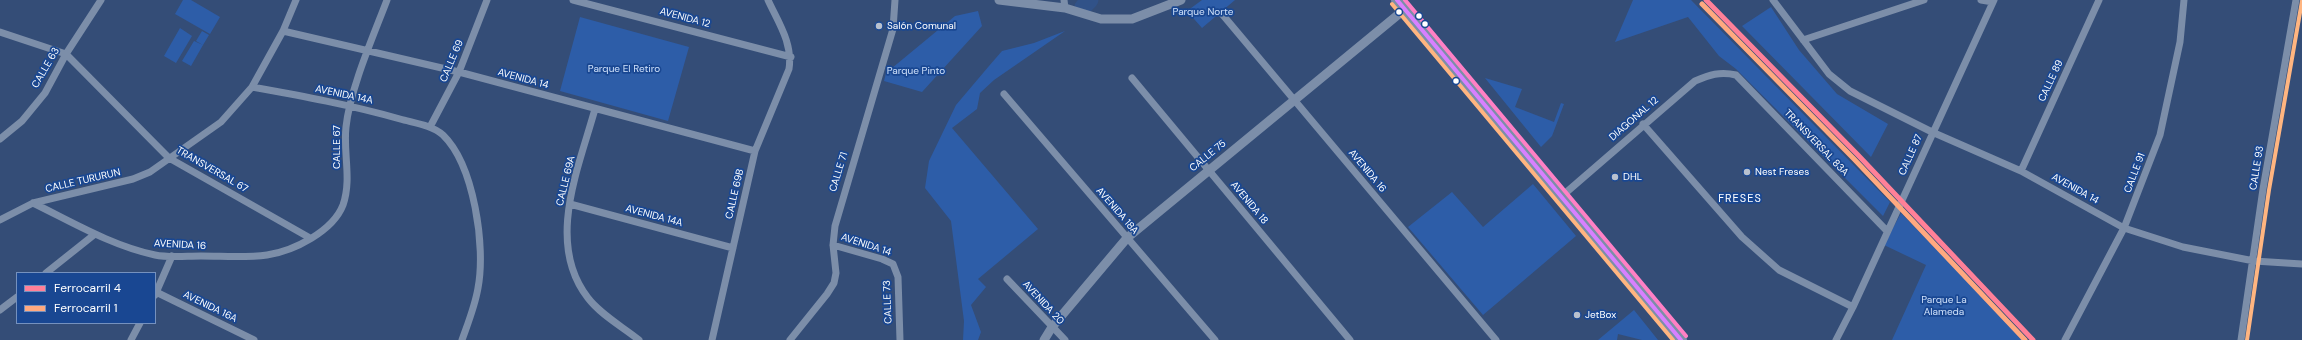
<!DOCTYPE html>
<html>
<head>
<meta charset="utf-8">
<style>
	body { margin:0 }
	#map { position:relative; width:2302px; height:340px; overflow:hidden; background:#344d77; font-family:"DM Sans",sans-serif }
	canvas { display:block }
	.legend { position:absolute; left:16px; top:272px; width:140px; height:52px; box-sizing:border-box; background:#194792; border:1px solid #7591be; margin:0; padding:5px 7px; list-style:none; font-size:12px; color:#fff }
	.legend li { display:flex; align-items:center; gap:8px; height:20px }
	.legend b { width:20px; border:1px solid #7591be }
</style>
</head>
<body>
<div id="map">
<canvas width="2302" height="340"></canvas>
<ul class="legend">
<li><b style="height:5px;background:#ff8098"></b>Ferrocarril 4</li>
<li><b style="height:5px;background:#ffa980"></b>Ferrocarril 1</li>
</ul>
</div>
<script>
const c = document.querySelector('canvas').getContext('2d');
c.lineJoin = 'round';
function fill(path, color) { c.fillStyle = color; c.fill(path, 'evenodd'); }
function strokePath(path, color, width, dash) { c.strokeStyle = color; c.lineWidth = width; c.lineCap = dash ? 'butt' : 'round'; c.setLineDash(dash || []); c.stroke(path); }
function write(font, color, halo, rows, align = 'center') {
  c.font = font + ' "DM Sans",sans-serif'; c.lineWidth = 3.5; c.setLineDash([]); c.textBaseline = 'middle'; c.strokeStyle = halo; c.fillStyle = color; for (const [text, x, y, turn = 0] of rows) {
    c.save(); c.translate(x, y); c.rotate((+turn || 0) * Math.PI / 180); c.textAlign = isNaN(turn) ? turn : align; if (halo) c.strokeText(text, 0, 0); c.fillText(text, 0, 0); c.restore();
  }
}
const green = new Path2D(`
	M 183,0 L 191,0 L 220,17 L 210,34 L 175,14 Z
	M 1202,0 L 1235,0 L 1202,28 L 1187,11 Z
	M 1633,0 L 1691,0 L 1890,202 L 1883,216 L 1736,69 L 1719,56 L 1688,17 L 1615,42 Z
	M 1771,7 L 1799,50 L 1837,94 L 1888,124 L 1871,157 L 1742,26 Z
	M 978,11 L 982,26 L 922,92 L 884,81 L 886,73 L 955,16 Z
	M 580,17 L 689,47 L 668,121 L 560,91 Z
	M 180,28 L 192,36 L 176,63 L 164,56 Z
	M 202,31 L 209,35 L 203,45 L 196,41 Z
	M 1065,31 L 994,80 L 980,93 L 977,109 L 952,128 L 1038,229 L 978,279 L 986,287 L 971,305 L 981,332 L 978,340 L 963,340 L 964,321 L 951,221 L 925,188 L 929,161 L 956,105 L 989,66 L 1002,51 L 1034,43 Z
	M 194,41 L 203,45 L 191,66 L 182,61 Z
	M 1485,78 L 1522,89 L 1515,107 L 1554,122 L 1561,103 L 1564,104 L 1552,136 L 1541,147 Z
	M 1533,184 L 1576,236 L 1483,315 L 1408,227 L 1452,192 L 1483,227 Z
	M 1901,213 L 2024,340 L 1892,340 L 1926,265 L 1884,245 Z
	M 1634,310 L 1658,340 L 1642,340 L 1618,334 L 1617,340 L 1598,340 Z`);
const river = new Path2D(`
	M 1083,7 L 1090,0`);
const minor = new Path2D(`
	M 573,0 L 791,57
	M 1064,0 L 1065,8
	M 1773,0 L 1829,74 L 1850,91 L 1932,132 L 2021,171 L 2124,228 L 2183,247 L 2254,261 L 2302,264
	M 1981,0 L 1993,2
	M 1222,14 L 1496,340
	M 283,31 L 459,72 L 755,151
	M 0,32 L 66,54 L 169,158 L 310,238
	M 1803,40 L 1924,0
	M 1132,78 L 1350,340
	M 252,87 C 302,96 351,105 400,119 C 414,123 432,125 443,135 C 474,165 486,247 478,288 C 475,306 468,323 462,340
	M 1004,94 L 1215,340
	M 595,109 C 579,167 545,243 588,298 C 601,315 623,327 639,340
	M 1643,124 L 1742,237 L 1779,270 L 1853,307
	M 430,127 L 459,72 L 487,0
	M 0,139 L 22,121 L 45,93 L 66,54 L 101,0
	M 2021,171 L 2099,0
	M 1562,196 L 1695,81 C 1709,75 1720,71 1736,75 L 1887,231
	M 33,203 C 72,222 112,246 155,255 C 169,258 186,256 201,256 C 223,256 245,258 267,255 C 294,251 333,231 343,205 C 352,179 343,153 346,127 C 350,89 373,37 387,0
	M 570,204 L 733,248
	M 0,220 L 33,203 L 133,179 L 150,172 L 221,122 L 252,87 L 283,31 L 296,0
	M 833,245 L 882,259 L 893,264 L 898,277 L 900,340
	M 46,273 L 95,234
	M 1007,279 L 1065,340
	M 156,292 L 254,340
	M 155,295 L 172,256
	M 0,310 L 17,297
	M 131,340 L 140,323
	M 712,340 L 755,151 L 789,69 C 793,43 778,22 768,0
	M 790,340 L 827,294 L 834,283 L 836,273 L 833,245 L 835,226 L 893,29 L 895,0
	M 1836,340 L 1853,307 L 1994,0
	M 2065,340 L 2124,228 L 2160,135 L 2180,42 L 2184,0
	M 2241,340 L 2263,189 L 2296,0`);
const tertiary = new Path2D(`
	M 999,0 L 1065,8 L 1101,19 L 1132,19 L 1181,0
	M 1044,340 L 1052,327 L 1127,238 L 1405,9`);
const trunk = new Path2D(`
	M 1397,0 L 1681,340`);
const bus1 = new Path2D(`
	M 1397,0 L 1681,340`);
const bus2 = new Path2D(`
	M 1392,4 L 1673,340
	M 2247,340 L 2269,190 L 2302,1`);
const bus3 = new Path2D(`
	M 1405,0 L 1686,336`);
const rail1 = new Path2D(`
	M 1706,0 L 1858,155 L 2033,340`);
const rail2 = new Path2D(`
	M 1702,4 L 1854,159 L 2025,340`);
const markers = [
	[1399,12,3.5,"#fff"],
	[1419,16,3.5,"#fff"],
	[1425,24,3.5,"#fff"],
	[879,26,4,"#b8c1cf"],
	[1456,81,3.5,"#fff"],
	[1747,172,4,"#b8c1cf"],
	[1615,177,4,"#b8c1cf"],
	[1577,315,4,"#b8c1cf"]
];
const parkNames = [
	["Parque Norte",1203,12],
	["Parque El Retiro",624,69],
	["Parque Pinto",916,71],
	["Parque La",1944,300],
	["Alameda",1944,312]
];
const streetNames = [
	["AVENIDA 12",685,18,15],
	["CALLE 69",452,61,-67],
	["CALLE 63",46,68,-60],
	["AVENIDA 14",523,79,15],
	["CALLE 89",2051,81,-65],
	["AVENIDA 14A",344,95,12],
	["DIAGONAL 12",1634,119,-41],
	["TRANSVERSAL 83A",1816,143,46],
	["CALLE 67",337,147,-90],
	["CALLE 87",1911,155,-66],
	["CALLE 75",1208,156,-39],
	["CALLE 93",2257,168,-81],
	["TRANSVERSAL 67",212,170,30],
	["AVENIDA 16",1367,171,50],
	["CALLE 71",839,172,-73],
	["CALLE 91",2135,173,-69],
	["CALLE TURURUN",83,181,-13],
	["CALLE 69A",566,181,-76],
	["AVENIDA 14",2075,189,29],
	["CALLE 69B",735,194,-77],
	["AVENIDA 18",1249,203,50],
	["AVENIDA 18A",1117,211,49],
	["AVENIDA 14A",654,216,15],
	["AVENIDA 16",180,245,3],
	["AVENIDA 14",866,245,18],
	["CALLE 73",888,302,-92],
	["AVENIDA 20",1043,303,47],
	["AVENIDA 16A",210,307,26]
];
const poiNames = [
	["Salón Comunal",887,26],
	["Nest Freses",1755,172],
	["DHL",1623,177],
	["JetBox",1585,315]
];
const neighbourhoodNames = [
	["FRESES",1740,199]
];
fill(green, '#2d5da8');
strokePath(river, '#315288', 17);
strokePath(minor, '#7c8ea9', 7);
strokePath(tertiary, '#7c8ea9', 9);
strokePath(trunk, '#7c8ea8', 12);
strokePath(bus1, '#d880ff', 4);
strokePath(bus2, '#ffb580', 4);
strokePath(bus3, '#ff80c5', 4);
strokePath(rail1, '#ff8098', 5);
strokePath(rail2, '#ffa980', 5);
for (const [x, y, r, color] of markers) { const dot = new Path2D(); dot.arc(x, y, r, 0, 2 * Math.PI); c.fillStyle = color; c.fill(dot); strokePath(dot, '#194792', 1.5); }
write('10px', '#cfe1fb', '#194792', parkNames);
write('10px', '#fff', '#194792', streetNames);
write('10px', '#fff', '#194792', poiNames, 'left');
c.letterSpacing = '1px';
write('11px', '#fff', '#194792', neighbourhoodNames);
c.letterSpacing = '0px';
</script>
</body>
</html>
